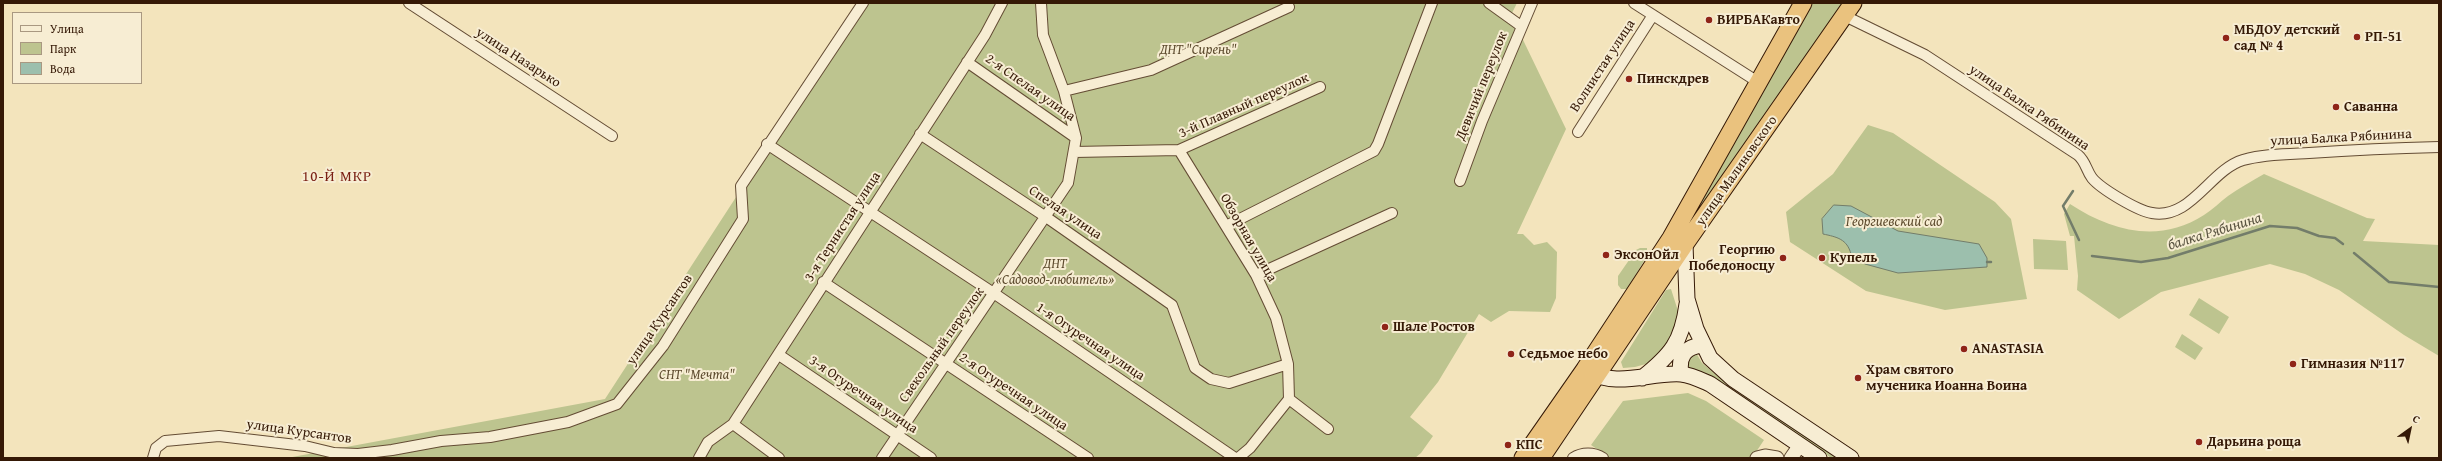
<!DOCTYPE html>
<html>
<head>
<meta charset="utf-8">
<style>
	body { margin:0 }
	#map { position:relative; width:2442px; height:461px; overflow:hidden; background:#f3e4bc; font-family:"Gentium Book Plus",serif }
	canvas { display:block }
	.frame { position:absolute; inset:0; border:4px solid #351906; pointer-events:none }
	.legend { position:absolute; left:12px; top:12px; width:130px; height:72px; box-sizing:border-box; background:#f7edd3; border:1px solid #a99881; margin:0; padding:5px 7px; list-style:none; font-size:12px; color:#351906 }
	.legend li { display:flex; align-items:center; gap:8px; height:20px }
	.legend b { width:20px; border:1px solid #a99881 }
	.north { position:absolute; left:2390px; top:409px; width:40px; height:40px; -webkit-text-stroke:3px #f7edd3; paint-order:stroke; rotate:33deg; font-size:11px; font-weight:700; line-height:16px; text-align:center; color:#351906 }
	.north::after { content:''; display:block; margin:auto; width:14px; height:18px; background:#351906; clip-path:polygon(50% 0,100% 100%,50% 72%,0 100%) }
</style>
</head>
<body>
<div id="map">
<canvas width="2442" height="461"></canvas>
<div class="frame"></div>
<ul class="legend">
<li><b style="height:5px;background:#f7edd3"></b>Улица</li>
<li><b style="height:11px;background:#bdc48f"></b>Парк</li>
<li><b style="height:11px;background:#9cbfad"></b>Вода</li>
</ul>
<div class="north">С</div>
</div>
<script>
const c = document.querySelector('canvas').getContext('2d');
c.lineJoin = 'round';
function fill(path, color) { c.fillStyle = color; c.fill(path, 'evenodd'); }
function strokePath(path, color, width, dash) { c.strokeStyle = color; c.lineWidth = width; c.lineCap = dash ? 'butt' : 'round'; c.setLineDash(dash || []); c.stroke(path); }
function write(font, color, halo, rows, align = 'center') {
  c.font = font + ' "Gentium Book Plus",serif'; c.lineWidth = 4; c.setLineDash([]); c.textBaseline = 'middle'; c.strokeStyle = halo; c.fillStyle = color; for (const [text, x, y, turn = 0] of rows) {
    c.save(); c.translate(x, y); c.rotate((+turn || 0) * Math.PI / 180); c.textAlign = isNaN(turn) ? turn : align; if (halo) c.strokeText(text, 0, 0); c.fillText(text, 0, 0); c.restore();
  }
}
const green = new Path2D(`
	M 862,3 L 1517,3 L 1511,15 L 1566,129 L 1517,234 L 1523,234 L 1534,245 L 1547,242 L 1557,252 L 1556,298 L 1550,312 L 1509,311 L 1491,322 L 1479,314 L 1438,382 L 1410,417 L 1433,436 L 1421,453 L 1415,458 L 287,458 L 605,399 Z
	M 1813,3 L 1845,3 L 1754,135 L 1702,204 L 1699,203 Z
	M 1868,125 L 1893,133 L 1995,202 L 2011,219 L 2027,299 L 1945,310 L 1866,291 L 1790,242 L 1786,212 L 1833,174 Z
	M 2264,174 L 2367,218 L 2375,219 L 2363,241 L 2439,245 L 2439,356 L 2404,335 L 2339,290 L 2305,274 L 2270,264 L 2161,292 L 2119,319 L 2077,290 L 2078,276 L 2074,236 L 2070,236 L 2064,214 L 2070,204 C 2111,231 2159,244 2204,215 C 2212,210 2220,202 2228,196 C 2239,188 2252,181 2264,174 Z
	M 2033,239 L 2066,241 L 2068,270 L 2034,269 Z
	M 1640,248 L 1647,248 L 1647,256 L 1627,289 L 1621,289 L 1618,285 L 1618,276 L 1636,250 Z
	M 1671,289 L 1679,314 L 1677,333 L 1653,362 L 1635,367 L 1623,368 L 1621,362 L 1666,290 Z
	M 2199,298 L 2229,317 L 2219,334 L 2189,315 Z
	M 2182,334 L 2203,348 L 2195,360 L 2175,347 Z
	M 1695,351 L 1702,363 L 1714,373 L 1837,458 L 1831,458 L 1712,376 L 1685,367 L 1685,362 Z
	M 1688,393 L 1706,401 L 1764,440 L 1752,458 L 1610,458 L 1591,445 L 1623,401 Z`);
const water = new Path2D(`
	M 1834,205 L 1851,206 L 1898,231 L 1979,244 L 1987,258 L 1987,267 L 1898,273 L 1865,264 L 1851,254 C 1847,239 1837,237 1823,234 L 1822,219 Z`);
const stream = new Path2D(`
	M 2073,191 L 2063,206 L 2079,240
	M 2354,253 L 2389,282 L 2439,287
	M 2092,256 L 2141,262 L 2168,258 L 2270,226 L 2297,228 L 2319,236 L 2335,238 L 2343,244
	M 1987,262 L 1991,262`);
const minor = new Path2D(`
	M 409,3 L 612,136
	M 1489,3 L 1521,26
	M 1634,3 L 1758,82
	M 1845,16 L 1925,55 L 2078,155 C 2086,162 2086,170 2092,178 C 2101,189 2138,211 2152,213 C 2191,220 2210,170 2243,160 C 2264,154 2288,154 2309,153 C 2352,150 2396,148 2439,147
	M 967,62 L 1076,138
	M 1064,91 L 1151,70 L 1289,7
	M 1578,132 L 1653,15
	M 920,134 L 1046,217 L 1172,305 L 1195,368 L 1211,379 L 1229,383 L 1288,364
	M 767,144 L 995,294 L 1235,458
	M 1179,150 L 1320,87
	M 1074,152 L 1179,150 L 1256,275 L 1276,318 L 1288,364 L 1289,399 L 1328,429
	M 1460,181 L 1482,121 L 1532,3
	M 1226,226 L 1374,151 L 1378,144 L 1432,3
	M 1256,275 L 1392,213
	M 823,282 L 1088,458
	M 779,355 L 931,458
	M 733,424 L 779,458
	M 153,458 L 156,448 L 165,441 L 219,436 L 305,446 L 334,453 L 358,454 L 392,450 L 441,441 L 490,437 L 568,422 L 617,404 L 663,346 L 743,219 L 741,186 L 863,3
	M 699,458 L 708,442 L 733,424 L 985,35 L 1002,3
	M 882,458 L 1068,183 L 1076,138 L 1064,91 L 1043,35 L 1041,3
	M 1238,458 L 1250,448 L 1289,399
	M 1573,458 C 1582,452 1594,452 1603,458`);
const tertiary = new Path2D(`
	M 1757,458 L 1765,456 L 1777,458
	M 1791,458 L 1800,445`);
const secondary = new Path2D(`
	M 1685,244 L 1687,299 L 1696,329 L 1710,358 L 1733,379 L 1851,458
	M 1586,370 C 1617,389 1648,372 1681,374 C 1691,375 1701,380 1710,384 L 1819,458
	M 1681,374 C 1678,356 1685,347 1702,345
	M 1642,378 C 1671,355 1682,342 1687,304`);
const trunk = new Path2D(`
	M 1523,458 L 1585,369 L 1671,238 L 1803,3
	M 1541,458 L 1685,244 L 1853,3`);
const markers = [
	[1709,20,4,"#8f2418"],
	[2357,37,4,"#8f2418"],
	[2226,38,4,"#8f2418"],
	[1629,79,4,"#8f2418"],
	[2336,107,4,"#8f2418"],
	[1606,255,4,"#8f2418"],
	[1783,258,4,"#8f2418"],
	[1822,258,4,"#8f2418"],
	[1385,327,4,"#8f2418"],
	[1964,349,4,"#8f2418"],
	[1511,354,4,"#8f2418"],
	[2293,364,4,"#8f2418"],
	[1858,378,4,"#8f2418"],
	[2199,442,4,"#8f2418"],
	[1508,445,4,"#8f2418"]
];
const poiNames = [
	["ВИРБАКавто",1717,20],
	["МБДОУ детский",2234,30],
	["сад № 4",2234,46],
	["РП-51",2365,37],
	["Пинскдрев",1637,79],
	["Саванна",2344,107],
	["Георгию",1775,250,"right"],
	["Победоносцу",1775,266,"right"],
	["ЭксонОйл",1614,255],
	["Купель",1830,258],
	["Шале Ростов",1393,327],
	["ANASTASIA",1972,349],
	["Седьмое небо",1519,354],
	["Гимназия №117",2301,364],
	["Храм святого",1866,370],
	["мученика Иоанна Воина",1866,386],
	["Дарьина роща",2207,442],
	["КПС",1516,445]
];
const parkNames = [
	["ДНТ \"Сирень\"",1198,50],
	["Георгиевский сад",1894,222],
	["ДНТ",1055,264],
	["«Садовод-любитель»",1055,280],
	["СНТ \"Мечта\"",697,375]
];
const streetNames = [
	["улица Назарько",518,58,33],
	["Волнистая улица",1603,66,-57],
	["Девичий переулок",1482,86,-68],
	["2-я Спелая улица",1030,88,35],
	["3-й Плавный переулок",1244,106,-24],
	["улица Балка Рябинина",2029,108,34],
	["улица Балка Рябинина",2341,138,-3],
	["улица Малиновского",1737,171,-55],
	["Спелая улица",1065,213,34],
	["3-я Тернистая улица",843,227,-57],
	["Обзорная улица",1248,238,60],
	["улица Курсантов",660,320,-56],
	["1-я Огуречная улица",1090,342,34],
	["Свекольный переулок",942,345,-55],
	["2-я Огуречная улица",1013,392,34],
	["3-я Огуречная улица",863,395,34],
	["улица Курсантов",299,432,8]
];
const neighbourhoodNames = [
	["10-Й МКР",337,177]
];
const waterNames = [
	["балка Рябинина",2215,232,-17]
];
fill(green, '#bdc48f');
fill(water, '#9cbfad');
strokePath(water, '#737d6a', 1);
strokePath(stream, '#737d6a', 2.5);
strokePath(minor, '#644c34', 12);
strokePath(tertiary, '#644c34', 15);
strokePath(secondary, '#351906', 17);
strokePath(trunk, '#351906', 19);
strokePath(minor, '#f7edd3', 10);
strokePath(tertiary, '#f7edd3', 13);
strokePath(secondary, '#f7edd3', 15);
strokePath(trunk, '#eac27e', 17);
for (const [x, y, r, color] of markers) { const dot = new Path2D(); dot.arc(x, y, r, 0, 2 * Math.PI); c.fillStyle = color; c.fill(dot); strokePath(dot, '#f7edd3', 1.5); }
write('bold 14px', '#351906', '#f7edd3', poiNames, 'left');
write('italic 14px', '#5e4c2f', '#f7edd3', parkNames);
write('14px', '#351906', '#f7edd3', streetNames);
c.letterSpacing = '1px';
write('15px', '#7a1f14', '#f7edd3', neighbourhoodNames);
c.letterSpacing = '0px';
write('italic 15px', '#595340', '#f7edd3', waterNames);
</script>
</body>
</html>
